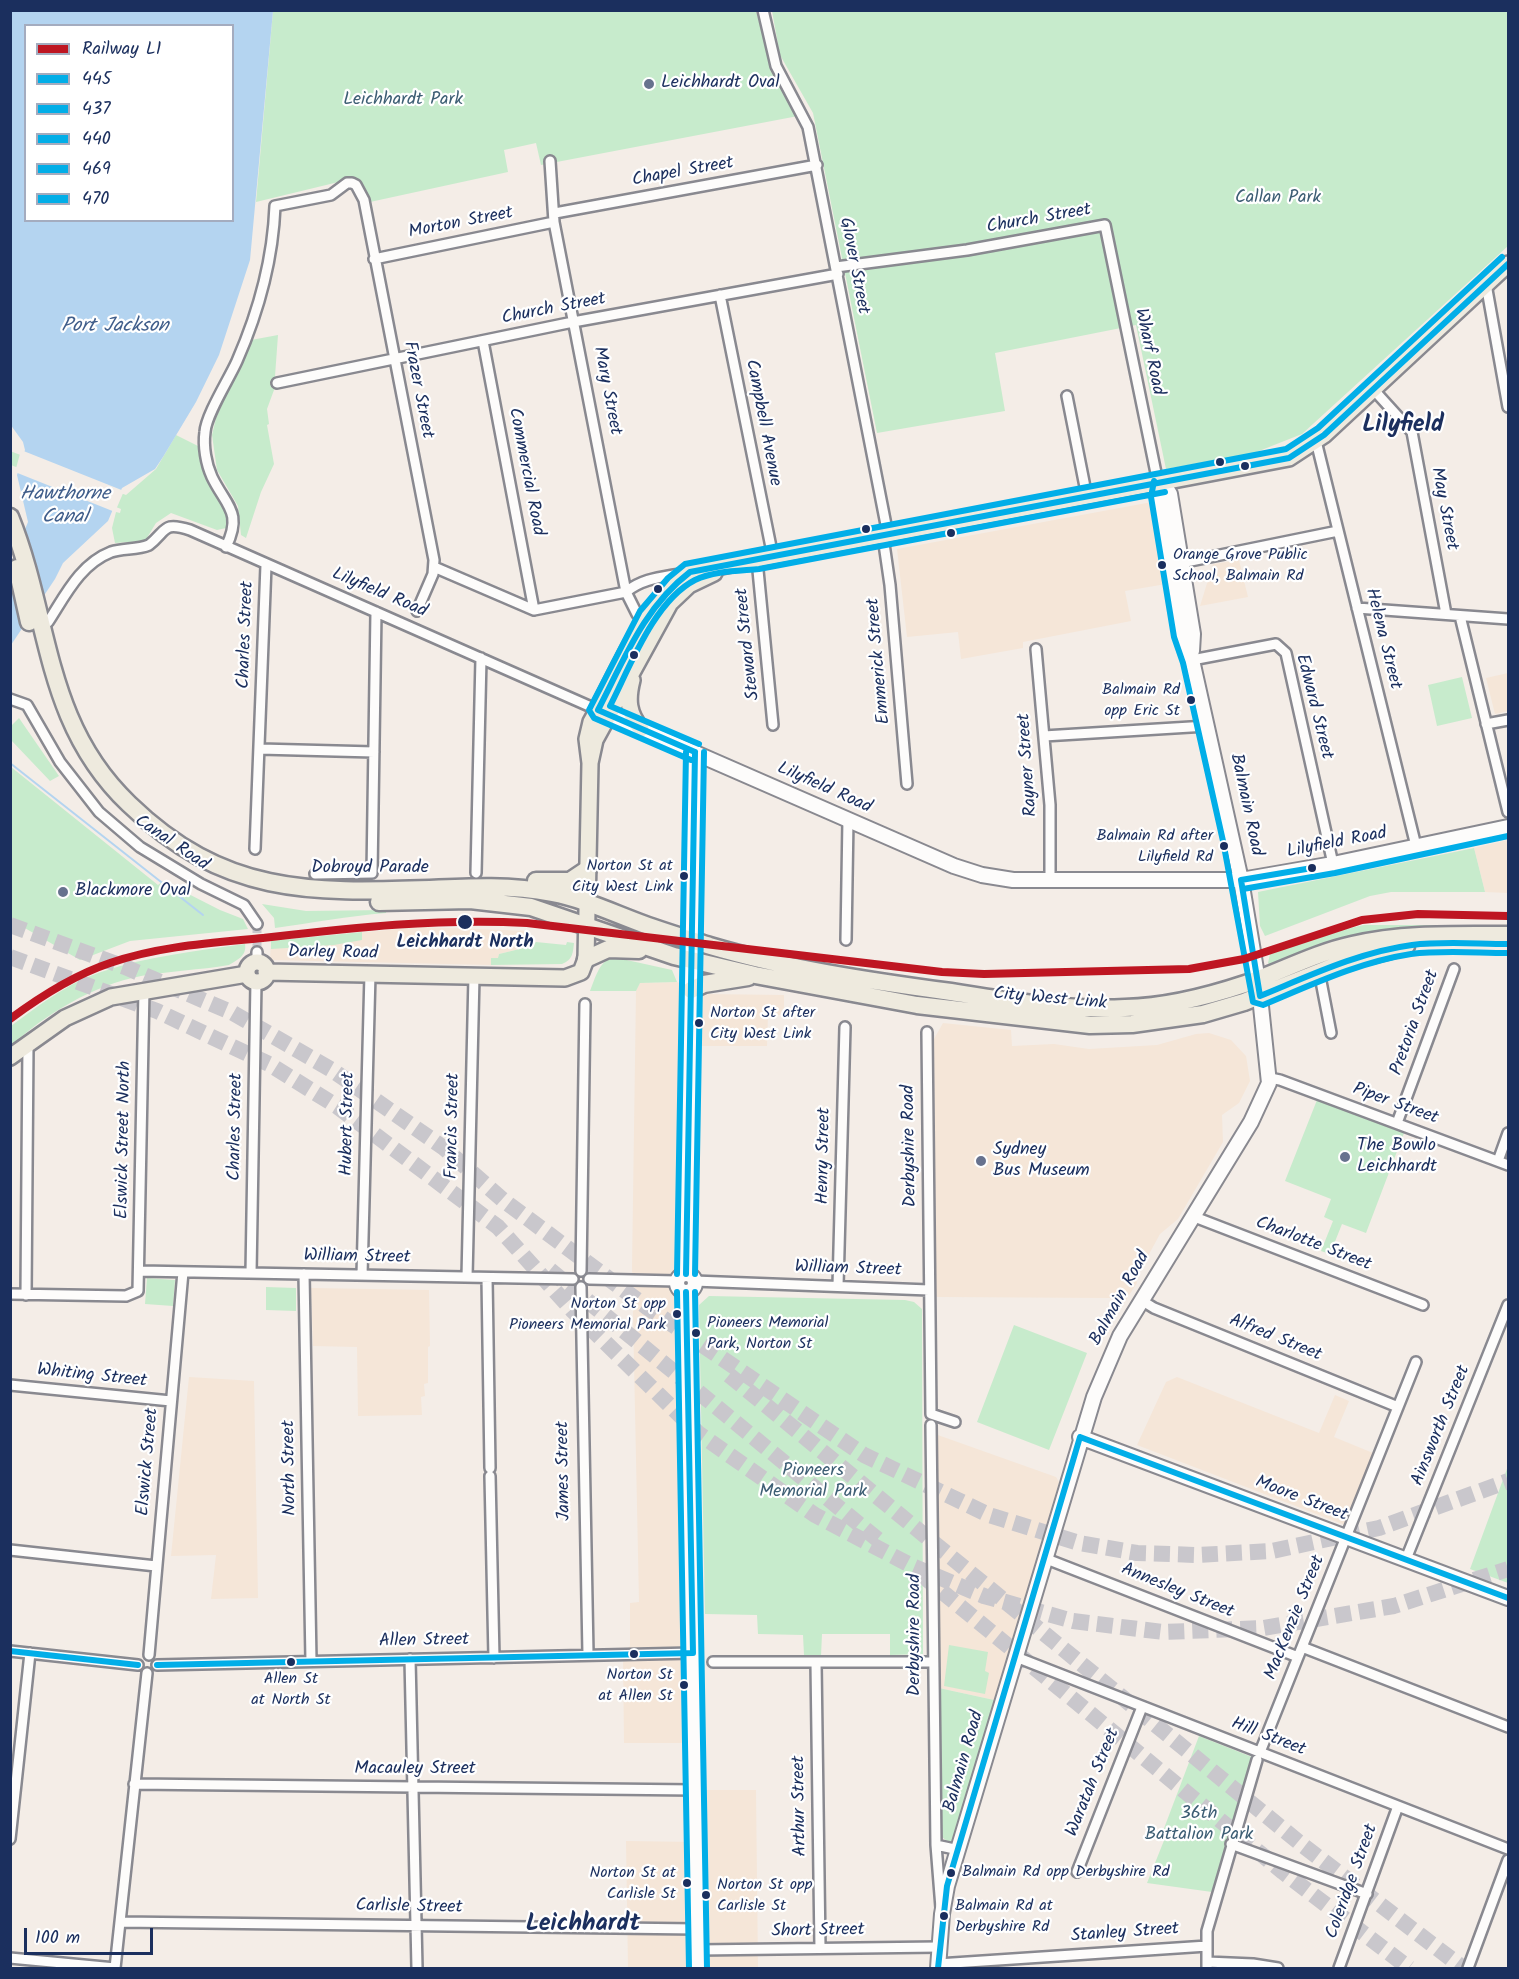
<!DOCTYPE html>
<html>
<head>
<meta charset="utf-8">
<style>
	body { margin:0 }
	#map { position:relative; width:1519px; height:1979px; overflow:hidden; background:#f4ede7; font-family:Kalam,sans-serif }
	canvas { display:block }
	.frame { position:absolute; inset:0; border:12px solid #1b2f5e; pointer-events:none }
	.legend { position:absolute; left:24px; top:24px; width:210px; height:198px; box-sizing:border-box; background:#fff; border:2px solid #a4acbf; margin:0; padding:8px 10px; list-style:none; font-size:18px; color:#1b2f5e }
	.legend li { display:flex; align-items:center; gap:12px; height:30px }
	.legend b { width:30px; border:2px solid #a4acbf }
	.scale { position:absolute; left:24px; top:1928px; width:129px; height:27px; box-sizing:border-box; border:3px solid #1b2f5e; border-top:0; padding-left:8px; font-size:18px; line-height:21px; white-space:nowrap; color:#1b2f5e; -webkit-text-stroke:4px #fff; paint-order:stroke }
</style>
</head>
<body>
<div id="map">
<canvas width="1519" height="1979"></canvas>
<div class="frame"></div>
<ul class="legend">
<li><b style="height:8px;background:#be1622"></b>Railway L1</li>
<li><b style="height:8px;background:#01aee8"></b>445</li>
<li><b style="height:8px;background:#01aee8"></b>437</li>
<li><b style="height:8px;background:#01aee8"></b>440</li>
<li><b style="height:8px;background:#01aee8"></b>469</li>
<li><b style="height:8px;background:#01aee8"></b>470</li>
</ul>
<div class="scale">100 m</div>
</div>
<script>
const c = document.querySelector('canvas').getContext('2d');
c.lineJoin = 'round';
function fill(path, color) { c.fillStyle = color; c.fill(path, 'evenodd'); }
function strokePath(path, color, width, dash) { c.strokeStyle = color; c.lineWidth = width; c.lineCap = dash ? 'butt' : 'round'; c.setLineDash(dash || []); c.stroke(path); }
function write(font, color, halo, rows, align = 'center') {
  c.font = font + ' Kalam,sans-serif'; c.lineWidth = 4.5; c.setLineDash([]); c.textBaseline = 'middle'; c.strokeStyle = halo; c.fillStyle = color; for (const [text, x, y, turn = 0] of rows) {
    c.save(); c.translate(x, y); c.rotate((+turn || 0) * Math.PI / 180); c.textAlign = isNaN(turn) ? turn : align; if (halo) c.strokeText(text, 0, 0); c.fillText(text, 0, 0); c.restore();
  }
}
const built = new Path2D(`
	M 1152,502 L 1166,584 L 1125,591 L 1131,621 L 1023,642 L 1023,648 L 961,659 L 958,632 L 907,637 L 897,549 Z
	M 1239,560 L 1248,597 L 1200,606 L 1213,564 Z
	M 1508,673 L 1508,711 L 1495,714 L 1486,678 Z
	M 1508,840 L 1508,893 L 1485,892 L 1474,848 Z
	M 421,927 L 530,931 L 532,946 L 499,954 L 498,958 L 491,958 L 491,965 L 270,960 L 271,941 Z
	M 677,982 L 703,994 L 784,995 L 784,1015 L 768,1015 L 767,1046 L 690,1046 L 680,1276 L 677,1283 L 680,1289 L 694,1743 L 624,1743 L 623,1654 L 630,1646 L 630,1603 L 639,1602 L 632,1267 L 636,991 L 640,983 Z
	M 943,1023 L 1011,1030 L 1012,1046 L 1054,1044 L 1089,1049 L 1157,1045 L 1196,1034 L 1209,1033 L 1231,1040 L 1246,1056 L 1250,1081 L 1239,1103 L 1222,1115 L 1223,1142 L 1178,1219 L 1160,1234 L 1142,1267 L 1134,1272 L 1137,1283 L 1122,1306 L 1111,1298 L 936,1297 L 934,1039 Z
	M 311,1288 L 429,1290 L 430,1346 L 428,1347 L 428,1383 L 424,1384 L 425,1396 L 421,1397 L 422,1415 L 358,1416 L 357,1347 L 313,1346 Z
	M 189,1377 L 254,1381 L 258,1598 L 211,1599 L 216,1555 L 171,1556 Z
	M 1177,1377 L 1319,1433 L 1335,1395 L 1349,1401 L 1334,1437 L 1373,1453 L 1345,1525 L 1137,1445 L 1166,1382 Z
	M 935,1434 L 1056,1477 L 1059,1482 L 994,1700 L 939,1688 Z
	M 695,1790 L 756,1790 L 758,1968 L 628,1968 L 626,1841 L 696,1842 Z`);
const green = new Path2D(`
	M 273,11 L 756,11 L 771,66 L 798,116 L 541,165 L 536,143 L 504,150 L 508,172 L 370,202 L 355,178 L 256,202 Z
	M 772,11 L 1508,11 L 1508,246 L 1302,434 L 1254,453 L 1166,469 L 1136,325 L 995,353 L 1005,411 L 877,433 L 813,113 L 780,55 Z
	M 278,335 L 274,390 L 267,409 L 269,424 L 267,425 L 274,464 L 261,492 L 246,538 L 241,535 L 238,506 L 217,470 L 212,435 L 216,418 L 251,340 Z
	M 176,435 L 198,446 C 204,478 221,493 229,522 L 226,528 L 217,530 L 171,513 L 156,523 L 145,541 L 115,543 L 112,528 L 116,512 L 120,513 L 121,509 L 11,465 L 10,451 L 126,495 L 156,469 Z
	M 1462,677 L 1472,718 L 1437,726 L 1428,685 Z
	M 19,718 L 59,776 L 50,781 L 11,740 L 11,726 Z
	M 11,767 L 158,885 L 163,881 L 220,910 L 243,919 L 248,929 L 130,941 L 80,960 L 11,920 Z
	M 1474,848 L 1485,892 L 1391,892 L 1370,896 L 1265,936 L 1260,926 L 1258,892 Z
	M 262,904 L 306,911 L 386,910 L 386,913 C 348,916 312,923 275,928 L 274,918 Z
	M 1364,925 L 1508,925 L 1508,928 L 1421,928 L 1384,931 L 1272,967 L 1268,963 L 1270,954 L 1328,933 Z
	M 362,932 L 362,940 L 334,945 L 271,949 L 271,941 Z
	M 536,942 L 566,945 L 567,942 L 574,943 C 573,952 573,960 562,964 L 491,965 L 491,958 L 498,958 L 499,954 L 532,946 Z
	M 245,944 C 247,956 237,960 229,965 C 200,970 169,971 141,976 C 94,985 45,1014 11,1046 L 11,1026 C 38,1006 68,983 101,972 C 148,956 197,951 245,944 Z
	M 613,957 L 672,970 L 677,982 L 640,983 L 636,991 L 590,991 C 595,979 599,961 613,957 Z
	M 1317,1100 L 1404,1133 L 1366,1233 L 1342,1224 L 1330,1254 L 1321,1251 L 1333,1221 L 1324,1217 L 1331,1199 L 1285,1181 Z
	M 147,1278 L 175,1280 L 173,1306 L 145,1304 Z
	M 266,1287 L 296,1288 L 296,1311 L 266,1310 Z
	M 709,1296 L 905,1300 L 914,1302 L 922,1309 L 923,1654 L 890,1655 L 890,1634 L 822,1634 L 821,1656 L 804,1655 L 803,1635 L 758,1634 L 757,1615 L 705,1614 L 699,1305 Z
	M 1014,1325 L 1087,1353 L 1049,1450 L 977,1422 Z
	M 1508,1466 L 1508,1583 L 1470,1569 Z
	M 949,1645 L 988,1652 L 985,1671 L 989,1673 L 985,1694 L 944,1686 Z
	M 939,1688 L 994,1700 L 956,1835 L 954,1840 L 948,1842 L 942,1837 Z
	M 1199,1736 L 1252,1757 L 1212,1892 L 1147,1883 L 1167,1833 L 1163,1831 Z`);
const water = new Path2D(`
	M 11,11 L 273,11 L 250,260 L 219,355 L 196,402 L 163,457 L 155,469 L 122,488 L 108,521 L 63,563 L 55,579 L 11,645 L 11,563 L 28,522 L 17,475 L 25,450 L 23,442 L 10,424 ZM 26,26 L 232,26 L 232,220 L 26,220 Z`);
const pier = new Path2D(`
	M 21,450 L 124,491 L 115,512 L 15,472 Z`);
const stream = new Path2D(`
	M 10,763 L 203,915`);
const streetTunnel = new Path2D(`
	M 257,924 L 257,952`);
const highwayTunnel = new Path2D(`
	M 10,925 L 125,967 L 233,1013 L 332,1070 L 444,1148 L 503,1200 L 648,1308 L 864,1455 L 989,1515 L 1079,1543 L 1137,1553 L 1197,1555 L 1272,1551 L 1379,1528 L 1508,1481
	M 10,957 L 157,1011 L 269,1064 L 338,1107 L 498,1227 L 572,1310 L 698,1433 L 815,1515 L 912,1566 L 984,1596 L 1073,1621 L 1163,1632 L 1263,1628 L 1394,1606 L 1508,1569
	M 550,1270 L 882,1543
	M 729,1375 L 1301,1844 L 1463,1968
	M 923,1576 L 1283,1872 L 1409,1968`);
const street = new Path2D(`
	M 763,10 L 776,66 L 808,127 L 888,535
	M 550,161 L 554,222 L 626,592 L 637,614 L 649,622
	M 555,213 L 817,165
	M 374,259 L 554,222
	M 836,267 L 967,250 L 1105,225 L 1156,473 L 1163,483
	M 1486,284 L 1508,407
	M 720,295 L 773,557
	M 483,341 L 534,610
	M 277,383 L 573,322 L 838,274
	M 1373,389 L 1412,432 L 1446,614
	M 1067,396 L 1087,497
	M 1316,441 L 1416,846
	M 883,537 L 890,585 L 907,784
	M 226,547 C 243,512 226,506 212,477 C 206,464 203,446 205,432 C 206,415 229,379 237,361 C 258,313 273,258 275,206 L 331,195 L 347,183 L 352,183 L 356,185 L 364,200 L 434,560 L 433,574 L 417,611
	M 757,560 L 773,725
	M 1176,564 L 1338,531
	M 434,567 L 534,610 L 626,592 C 642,578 664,577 684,573
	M 1357,608 L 1508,619
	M 1460,616 L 1508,812
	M 48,622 C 65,596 80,564 111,552 C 123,548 137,550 149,545 C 167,531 162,521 190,530 L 598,710
	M 1036,649 L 1050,805 L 1050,880
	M 1192,660 L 1276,644 L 1286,653 L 1333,864
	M 10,699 L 27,705 L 60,762 L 99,812 L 140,847 L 201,884 L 244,905 L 257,924
	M 1486,724 L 1508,720
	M 1044,736 L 1207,726
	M 260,749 L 374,752
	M 255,849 L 266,565
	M 476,873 L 481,658
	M 315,874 L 372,873 L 376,612
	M 846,940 L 848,819
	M 257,963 L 257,952
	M 1319,971 L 1331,1033
	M 927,1032 L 931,1414 L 955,1422
	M 1270,1078 L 1280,1080 L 1508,1165
	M 1397,1123 L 1454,969
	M 1498,1161 L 1508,1133
	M 1192,1216 L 1423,1305
	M 140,1271 L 573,1279
	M 581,1271 L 585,1004
	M 251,1273 L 256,982
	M 304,1274 L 311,1661
	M 362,1275 L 370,974
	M 467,1277 L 474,976
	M 487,1278 L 490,1468
	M 589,1279 L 677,1281
	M 694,1281 L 929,1290
	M 838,1286 L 845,1027
	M 581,1287 L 588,1654
	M 10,1294 L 126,1296 L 138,1291 L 144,989
	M 26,1295 L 28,1044
	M 1141,1300 L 1154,1308 L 1398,1407
	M 10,1385 L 171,1401
	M 931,1425 L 936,1845 L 959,1850
	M 490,1476 L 494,1658
	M 10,1550 L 156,1566
	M 1044,1558 L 1298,1657
	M 1406,1559 L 1508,1305
	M 1302,1647 L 1508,1727
	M 10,1651 L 138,1665
	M 149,1655 L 183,1272
	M 1016,1657 L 1508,1849
	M 410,1659 L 417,1968
	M 713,1662 L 933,1662
	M 816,1663 L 820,1948
	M 157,1665 L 693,1653
	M 1260,1752 L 1416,1362
	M 134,1784 L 695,1790
	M 10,1839 L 30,1653
	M 1231,1844 L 1367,1894
	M 936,1845 L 941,1908
	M 1077,1872 L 1142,1707
	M 120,1922 L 697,1929
	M 698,1950 L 939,1947
	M 10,1958 L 115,1968 L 147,1673
	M 1207,1962 L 1253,1964 L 1278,1968
	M 938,1964 L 1207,1946
	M 1207,1968 L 1207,1931 L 1257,1760
	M 1339,1968 L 1398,1806
	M 1468,1968 L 1508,1860`);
const secondary = new Path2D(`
	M 1163,483 L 1170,494 L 1193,634 L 1192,651
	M 599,711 L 954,866 L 982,875 L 1013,880 L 1241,880 L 1333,864 L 1508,827
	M 686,1274 L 695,752
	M677 1283a9 9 0 1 1 18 0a9 9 0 1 1-18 0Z
	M 686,1292 L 698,1968
	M 1080,1437 L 1508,1598
	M 938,1968 L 942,1914 L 947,1886 L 1094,1397 L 1120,1336 L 1251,1122 L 1269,1083 L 1259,987 L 1241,880 L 1192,660 L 1183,636 L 1160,496 L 1163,483`);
const primary = new Path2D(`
	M 632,680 C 627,700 628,713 641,729
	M 590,763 L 587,739 L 591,722 C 617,676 645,600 690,572 L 1289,458 L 1324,435 L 1508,264
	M247 972a10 10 0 1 1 20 0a10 10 0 1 1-20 0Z
	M 266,972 L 565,978 L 581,972 L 586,959 L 590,763 L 595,740 L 670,603 L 689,585 L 714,573
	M 10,1057 L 65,1018 L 111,997 L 247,974`);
const highway = new Path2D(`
	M 10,517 C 51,619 43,722 129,804 C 223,895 309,893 430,889 C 471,887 512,885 552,893 C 584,899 613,913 643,924 C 665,932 688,939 710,946 C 788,969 870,981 951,992 C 1008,1001 1066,1011 1125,1008 C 1166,1007 1206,997 1245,984 C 1280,972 1315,953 1352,945 C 1403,933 1456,935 1508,935
	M 17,568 L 29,622
	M 536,881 L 570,881 L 588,869
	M 379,902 L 470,900 L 531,907 L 674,956 L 755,975 L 917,1005 L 1090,1025 L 1132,1024 L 1203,1014 L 1244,1002 L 1350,960 L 1406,946
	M 586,959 L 608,949 L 639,950
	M 691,990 L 704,984 L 748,977`);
const bus1 = new Path2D(`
	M 695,752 L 598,710 C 624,660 644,607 690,572 L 1289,458 L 1324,435 L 1508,264
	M 686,1274 L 695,752
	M 686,1292 L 693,1653
	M 10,1651 L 138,1665
	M 157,1665 L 693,1653`);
const bus2 = new Path2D(`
	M 1154,481 L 1151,497 L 1174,637 L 1183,663 L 1223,841 L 1253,1002 L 1263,1005 C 1311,985 1359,962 1411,954 C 1443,950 1476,953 1508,953
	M 699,744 L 610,706 C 630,667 654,601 695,580 C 714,571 738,571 759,569 L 1165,492
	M 1243,889 L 1335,873 L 1508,836
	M 695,1274 L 704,752
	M 677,1292 L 689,1968`);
const bus3 = new Path2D(`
	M 691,760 L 594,718 L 589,710 L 640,611 L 668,578 L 685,564 L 1286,449 L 1318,428 L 1502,257
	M 677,1274 L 686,752
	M 695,1292 L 707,1968`);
const bus4 = new Path2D(`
	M 938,1968 L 947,1886 L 1080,1437 L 1508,1598`);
const bus5 = new Path2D(`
	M 1312,868 L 1241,880 L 1260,996 C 1309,976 1359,952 1412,945 C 1443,941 1476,944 1508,944`);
const rail1 = new Path2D(`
	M 10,1019 C 41,996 74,975 110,963 C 159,946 211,943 263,938 C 351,928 438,918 527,923 L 942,972 L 984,974 L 1189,969 L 1244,959 L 1362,920 L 1418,914 L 1508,916`);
const markers = [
	[649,84,6,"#67728e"],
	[1220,462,5,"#1b2f5e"],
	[1245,466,5,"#1b2f5e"],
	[866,529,5,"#1b2f5e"],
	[951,533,5,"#1b2f5e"],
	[1162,565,5,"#1b2f5e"],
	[658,589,5,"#1b2f5e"],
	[634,655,5,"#1b2f5e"],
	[1191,700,5,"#1b2f5e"],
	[1224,846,5,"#1b2f5e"],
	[1312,868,5,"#1b2f5e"],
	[684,876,5,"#1b2f5e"],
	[63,892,6,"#67728e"],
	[465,922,8,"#1b2f5e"],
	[699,1023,5,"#1b2f5e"],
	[1345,1157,6,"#67728e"],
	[981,1161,6,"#67728e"],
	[677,1314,5,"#1b2f5e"],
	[696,1333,5,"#1b2f5e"],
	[634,1654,5,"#1b2f5e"],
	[291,1662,5,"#1b2f5e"],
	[684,1685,5,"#1b2f5e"],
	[951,1873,5,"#1b2f5e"],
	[687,1883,5,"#1b2f5e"],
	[706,1895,5,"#1b2f5e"],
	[944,1916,5,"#1b2f5e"]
];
const busNames = [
	["Orange Grove Public",1173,556],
	["School, Balmain Rd",1173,577],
	["Balmain Rd",1180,691,"right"],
	["opp Eric St",1180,712,"right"],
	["Balmain Rd after",1213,837,"right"],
	["Lilyfield Rd",1213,858,"right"],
	["Norton St at",673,867,"right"],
	["City West Link",673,888,"right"],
	["Norton St after",710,1014],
	["City West Link",710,1035],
	["Norton St opp",666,1305,"right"],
	["Pioneers Memorial Park",666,1326,"right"],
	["Pioneers Memorial",707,1324],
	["Park, Norton St",707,1345],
	["Norton St",673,1676,"right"],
	["at Allen St",673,1697,"right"],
	["Allen St",291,1680,"center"],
	["at North St",291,1701,"center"],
	["Balmain Rd opp Derbyshire Rd",962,1873],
	["Norton St at",676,1874,"right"],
	["Carlisle St",676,1895,"right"],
	["Norton St opp",717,1886],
	["Carlisle St",717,1907],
	["Balmain Rd at",955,1907],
	["Derbyshire Rd",955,1928]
];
const poiNames = [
	["Leichhardt Oval",661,84],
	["Blackmore Oval",75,892],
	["The Bowlo",1357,1147],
	["Leichhardt",1357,1168],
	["Sydney",993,1151],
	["Bus Museum",993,1172]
];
const parkNames = [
	["Leichhardt Park",403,101],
	["Callan Park",1278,199],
	["Pioneers",813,1472],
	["Memorial Park",813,1493],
	["36th",1199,1815],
	["Battalion Park",1199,1836]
];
const streetNames = [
	["Chapel Street",683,173,-10],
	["Church Street",1039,220,-10],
	["Morton Street",461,224,-11],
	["Glover Street",853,266,79],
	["Church Street",554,310,-11],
	["Wharf Road",1148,352,78],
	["Frazer Street",417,390,79],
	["Mary Street",606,391,79],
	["Campbell Avenue",762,423,79],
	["Commercial Road",525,472,79],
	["May Street",1443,509,79],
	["Lilyfield Road",379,594,23],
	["Charles Street",247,635,-88],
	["Helena Street",1382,639,76],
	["Steward Street",749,644,-96],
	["Emmerick Street",880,661,-95],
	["Edward Street",1313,707,76],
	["Rayner Street",1029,765,-94],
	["Lilyfield Road",824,789,24],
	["Balmain Road",1245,805,78],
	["Canal Road",171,844,34],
	["Lilyfield Road",1337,844,-11],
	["Dobroyd Parade",370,869],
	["Darley Road",333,954,1],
	["City West Link",1050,1000,5],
	["Pretoria Street",1416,1023,-70],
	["Piper Street",1395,1105,20],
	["Hubert Street",349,1124,-89],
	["Francis Street",454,1126,-89],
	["Charles Street",237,1127,-89],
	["Elswick Street North",125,1140,-89],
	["Derbyshire Road",911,1146,-91],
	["Henry Street",825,1156,-89],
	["Charlotte Street",1313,1245,21],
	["William Street",357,1258,1],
	["William Street",848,1270,2],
	["Balmain Road",1121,1299,-61],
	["Alfred Street",1275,1339,22],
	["Whiting Street",92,1377,6],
	["Ainsworth Street",1442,1426,-68],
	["Elswick Street",149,1462,-85],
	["North Street",291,1468,-91],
	["James Street",565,1471,-91],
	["Moore Street",1301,1500,21],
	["Annesley Street",1177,1592,22],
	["MacKenzie Street",1296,1618,-68],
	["Derbyshire Road",916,1635,-90],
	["Allen Street",424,1642,-1],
	["Hill Street",1268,1738,21],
	["Balmain Road",965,1762,-74],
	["Macauley Street",415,1770],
	["Waratah Street",1094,1783,-68],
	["Arthur Street",801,1806,-91],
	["Coleridge Street",1353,1882,-70],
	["Carlisle Street",409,1908,1],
	["Short Street",818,1932,-1],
	["Stanley Street",1125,1934,-4]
];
const stopNames = [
	["Leichhardt North",465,944]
];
const waterNames = [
	["Port Jackson",115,328],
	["Hawthorne",65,496],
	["Canal",65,519]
];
const districtNames = [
	["Lilyfield",1403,427],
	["Leichhardt",583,1926]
];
fill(built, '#f5e6d8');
fill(green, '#c7ebcc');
fill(water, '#b4d4f0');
fill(pier, '#f4ede7');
strokePath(stream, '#b4d4f0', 2);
strokePath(streetTunnel, '#c9c7cc', 9, [9, 4.5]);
strokePath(highwayTunnel, '#c9c7cc', 16, [16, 8]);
strokePath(street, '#898990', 14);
strokePath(secondary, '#898990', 18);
strokePath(primary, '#898990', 20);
strokePath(highway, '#898990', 21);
strokePath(street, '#fdfcfb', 9);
strokePath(secondary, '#fdfcfb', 14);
strokePath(primary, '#eeeade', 15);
strokePath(highway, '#eeeade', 16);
strokePath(bus1, '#01aee8', 6);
strokePath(bus2, '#01aee8', 6);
strokePath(bus3, '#01aee8', 6);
strokePath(bus4, '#01aee8', 6);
strokePath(bus5, '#01aee8', 6);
strokePath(rail1, '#be1622', 8);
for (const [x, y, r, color] of markers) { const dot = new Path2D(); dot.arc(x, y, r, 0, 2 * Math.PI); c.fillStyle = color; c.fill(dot); strokePath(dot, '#fff', 2); }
write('16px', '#1b2f5e', '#fff', busNames, 'left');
write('18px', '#1b2f5e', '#fff', poiNames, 'left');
write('18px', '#3d5e74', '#fff', parkNames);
write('18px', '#1b2f5e', '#fff', streetNames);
write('bold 18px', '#1b2f5e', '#fff', stopNames);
write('italic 20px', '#405e8b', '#fff', waterNames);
write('bold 24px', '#1b2f5e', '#fff', districtNames);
</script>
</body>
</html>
